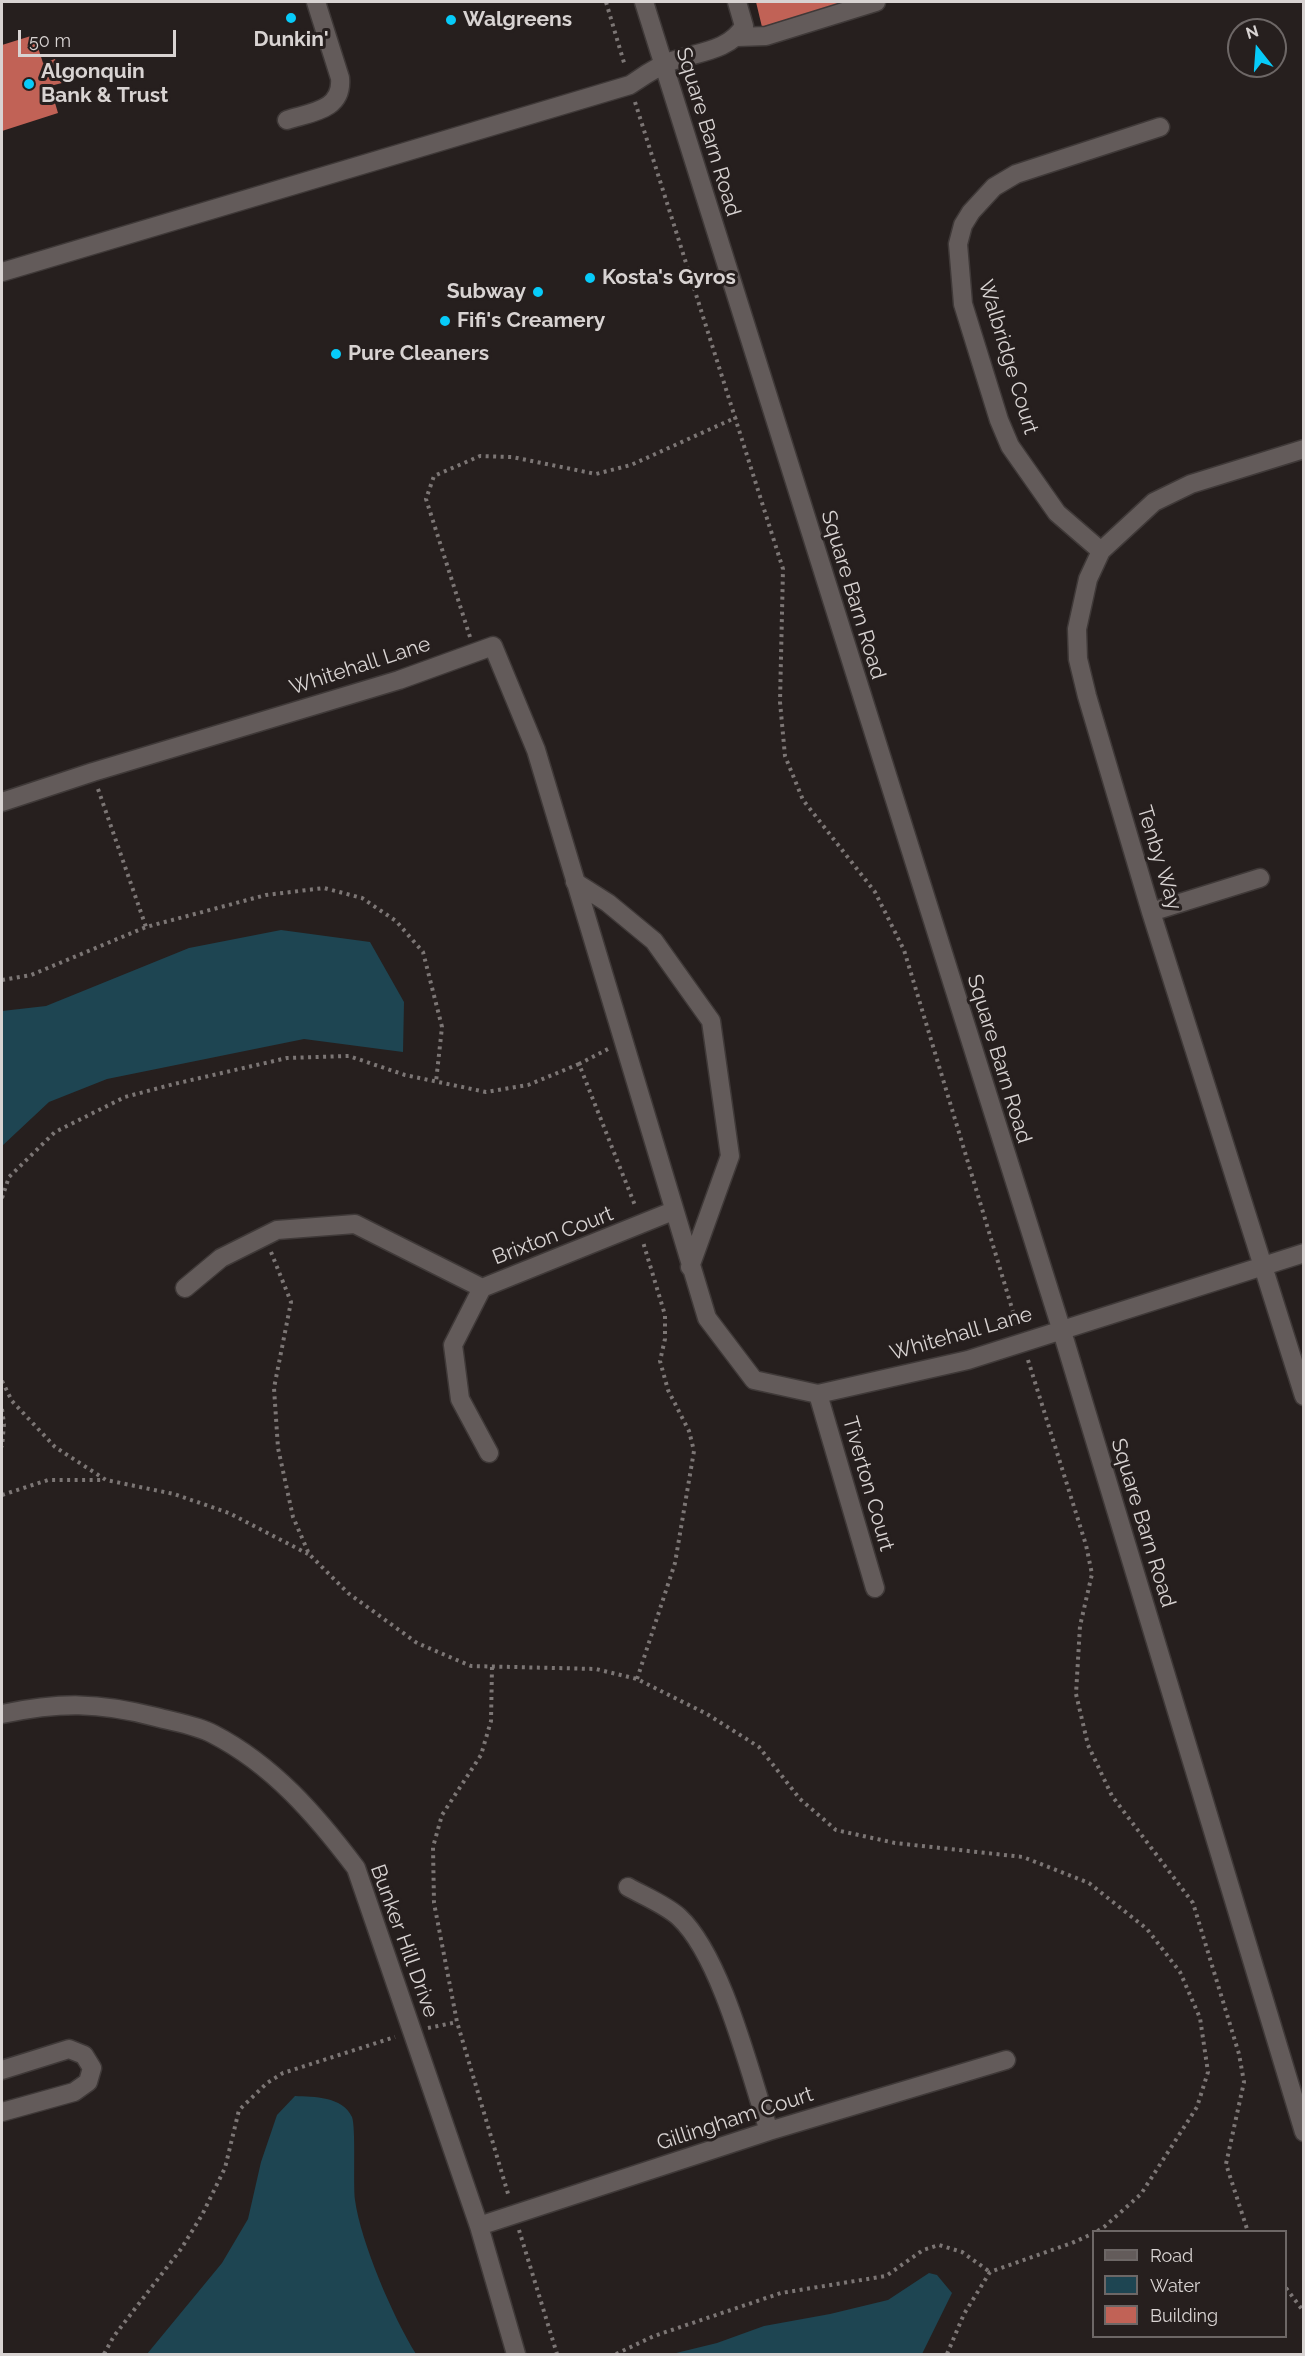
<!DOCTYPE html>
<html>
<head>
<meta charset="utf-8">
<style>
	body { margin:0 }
	#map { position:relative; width:1305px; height:2356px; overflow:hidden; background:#261f1e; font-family:Raleway,sans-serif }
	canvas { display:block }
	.frame { position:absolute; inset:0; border:3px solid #d8d3d2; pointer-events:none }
	.legend { position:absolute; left:1092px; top:2230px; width:195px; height:108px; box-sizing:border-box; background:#261f1e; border:2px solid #6d6766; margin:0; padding:8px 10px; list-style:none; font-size:18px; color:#d8d3d2 }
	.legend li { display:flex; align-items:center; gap:12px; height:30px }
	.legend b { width:30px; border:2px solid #6d6766 }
	.north { position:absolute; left:1227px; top:18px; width:60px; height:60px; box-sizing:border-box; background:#261f1e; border:2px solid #6d6766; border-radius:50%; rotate:343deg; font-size:16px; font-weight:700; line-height:24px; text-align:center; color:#d8d3d2 }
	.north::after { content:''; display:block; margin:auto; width:21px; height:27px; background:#07cbf9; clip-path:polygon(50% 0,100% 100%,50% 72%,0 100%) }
	.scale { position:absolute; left:18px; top:30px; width:158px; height:27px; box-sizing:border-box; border:3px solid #d8d3d2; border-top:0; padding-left:8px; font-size:18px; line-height:21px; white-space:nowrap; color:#d8d3d2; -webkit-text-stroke:4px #261f1e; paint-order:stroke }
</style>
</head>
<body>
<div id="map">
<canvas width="1305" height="2356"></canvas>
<div class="frame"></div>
<ul class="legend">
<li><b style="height:8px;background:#635b5a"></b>Road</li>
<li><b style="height:16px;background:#1e4552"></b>Water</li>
<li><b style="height:16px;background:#c16256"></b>Building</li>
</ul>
<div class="north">N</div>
<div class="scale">50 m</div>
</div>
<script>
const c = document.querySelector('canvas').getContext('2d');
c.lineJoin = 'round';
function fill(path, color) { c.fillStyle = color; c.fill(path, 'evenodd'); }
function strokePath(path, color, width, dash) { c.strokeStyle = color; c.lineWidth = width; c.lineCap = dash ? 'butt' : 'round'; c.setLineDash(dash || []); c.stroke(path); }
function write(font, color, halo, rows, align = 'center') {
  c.font = font + ' Raleway,sans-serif'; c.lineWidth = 6; c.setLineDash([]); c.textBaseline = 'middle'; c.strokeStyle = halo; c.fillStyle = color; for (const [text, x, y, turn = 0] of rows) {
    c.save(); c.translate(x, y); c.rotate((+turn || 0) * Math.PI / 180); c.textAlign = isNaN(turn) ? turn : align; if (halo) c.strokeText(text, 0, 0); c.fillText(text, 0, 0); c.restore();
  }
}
const water = new Path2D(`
	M 281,930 L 370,942 L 404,1002 L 403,1052 L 304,1039 L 107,1079 L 49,1102 L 2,1146 L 2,1011 L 46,1006 L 189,948 Z
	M 295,2096 C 314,2097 342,2096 352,2117 C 356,2128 353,2183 355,2200 C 361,2243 393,2317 416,2354 L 147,2354 L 222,2263 L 248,2219 L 261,2162 L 277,2115 Z
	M 929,2273 L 937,2275 L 952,2293 L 922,2354 L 672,2354 L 717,2343 L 764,2326 L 830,2314 L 888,2300 Z`);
const building = new Path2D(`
	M 756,2 L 844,2 L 762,27 Z
	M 34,35 L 43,63 L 55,59 L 62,83 L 50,86 L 58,113 L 2,131 L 2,45 Z`);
const path = new Path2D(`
	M 606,2 L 625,66
	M 635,102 L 783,569 L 780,702 L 785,756 L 803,800 L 875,892 L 904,950 L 1017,1325
	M 470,637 L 426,499 L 434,476 L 480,456 L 512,457 L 596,474 L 631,465 L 737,417
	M 98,789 L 146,927
	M 2,980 L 31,975 L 146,927 L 266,895 L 324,888 L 362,898 L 396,921 L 423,952 L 442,1027 L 436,1082
	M 608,1049 L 579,1064 L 636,1208
	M 2,1198 L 9,1177 L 55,1132 L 125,1097 L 174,1084 L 287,1058 L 349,1056 L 405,1075 L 486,1092 L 528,1085 L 579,1064
	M 271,1252 L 291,1302 L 274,1388 L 278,1448 L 293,1517 L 309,1554 L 348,1593 L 417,1643 L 471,1666 L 596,1669 L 637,1679 L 707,1714 L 759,1747 L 800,1799 L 836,1830 L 895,1843 L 1023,1857 L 1089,1883 L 1147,1929 L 1180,1972 L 1200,2018 L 1208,2072 L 1197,2107 L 1141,2194 L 1104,2227 L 1096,2232
	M 1028,1360 L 1086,1545 L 1092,1574 L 1080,1626 L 1076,1694 L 1088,1745 L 1112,1796 L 1193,1903 L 1239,2054 L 1244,2082 L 1226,2164 L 1248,2232
	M 2,1381 L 12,1401 L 55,1447 L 106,1480 L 174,1494 L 229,1513 L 308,1554
	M 2,1409 L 4,1424 L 2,1447
	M 2,1495 L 48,1480 L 103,1480
	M 492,1667 L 491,1721 L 481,1755 L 442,1815 L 433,1847 L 434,1903 L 457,2022 L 509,2197
	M 637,1679 L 675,1563 L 694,1451 L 689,1431 L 668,1390 L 660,1361 L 665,1339 L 665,1315 L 643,1242
	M 428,2028 L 457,2022
	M 519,2230 L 557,2354
	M 1286,2288 L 1304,2312
	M 104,2354 L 114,2336 L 181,2249 L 202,2215 L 225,2168 L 239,2110 L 267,2083 L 283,2073 L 395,2037
	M 616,2354 L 654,2336 L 781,2293 L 886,2276 L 923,2250 L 939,2245 L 962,2252 L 990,2272
	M 947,2354 L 964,2314 L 990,2272 L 1072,2243 L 1094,2233`);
const minor = new Path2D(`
	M 644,2 L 1061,1328 L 1304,2132
	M 737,37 L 766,36 L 876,2
	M 287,120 C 312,112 343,110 340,78 L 316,2
	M 2,272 L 630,85 C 640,78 651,71 662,65 C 689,52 728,54 744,26 L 737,2
	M 1304,449 L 1191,484 L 1154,502 L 1101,551 L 1088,579 L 1077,629 L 1078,659 L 1087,696 L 1151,912 L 1304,1396
	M 1101,551 L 1057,513 L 1010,446 L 999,420 L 963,304 L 958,244 L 963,225 L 971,212 L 994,187 L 1016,174 L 1160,127
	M 2,802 L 93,772 L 399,680 L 493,646 L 536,750 L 707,1318 L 754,1380 L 818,1394 L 968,1360 L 1304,1253
	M 575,882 L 608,903 L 654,941 L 711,1021 L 730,1156 L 690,1267
	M 1151,912 L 1260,878
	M 185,1288 L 221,1258 L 277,1230 L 355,1224 L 482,1288
	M 818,1394 L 875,1588
	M 489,1453 L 460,1399 L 453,1345 L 482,1288 L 673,1211
	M 2,1714 C 60,1702 98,1702 156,1717 C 174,1722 196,1725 213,1734 C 273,1765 316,1815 356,1868 L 479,2226 L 516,2354
	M 628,1887 C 644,1896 666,1905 679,1917 C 722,1957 750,2074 769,2131
	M 2,2070 L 69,2049 L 84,2055 L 92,2068 L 88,2082 L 74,2092 L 2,2112
	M 479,2226 L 769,2131 L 1006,2060`);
const markers = [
	[291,18,6,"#07cbf9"],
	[451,20,6,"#07cbf9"],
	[29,84,6,"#07cbf9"],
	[590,278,6,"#07cbf9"],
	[538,292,6,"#07cbf9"],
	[445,321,6,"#07cbf9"],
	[336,354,6,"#07cbf9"]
];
const poiNames = [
	["Walgreens",463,20],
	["Dunkin'",291,40,"center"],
	["Algonquin",41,72],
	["Bank & Trust",41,96],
	["Kosta's Gyros",602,278],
	["Subway",526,292,"right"],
	["Fifi's Creamery",457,321],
	["Pure Cleaners",348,354]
];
const streetNames = [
	["Square Barn Road",708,132,73],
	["Walbridge Court",1008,357,73],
	["Square Barn Road",853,595,73],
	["Whitehall Lane",360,666,-18],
	["Tenby Way",1159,858,73],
	["Square Barn Road",999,1059,73],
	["Brixton Court",553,1236,-21],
	["Whitehall Lane",961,1334,-16],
	["Tiverton Court",868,1484,74],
	["Square Barn Road",1143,1523,73],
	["Bunker Hill Drive",404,1941,70],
	["Gillingham Court",735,2119,-18]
];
fill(water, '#1e4552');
fill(building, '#c16256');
strokePath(minor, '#3f3938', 21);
strokePath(path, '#7c7675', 4, [3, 4.5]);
strokePath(minor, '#635b5a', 18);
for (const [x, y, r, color] of markers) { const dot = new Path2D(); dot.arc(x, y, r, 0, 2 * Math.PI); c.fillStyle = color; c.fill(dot); strokePath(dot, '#261f1e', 2); }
write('bold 21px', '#d8d3d2', '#261f1e', poiNames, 'left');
write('21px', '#d8d3d2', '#261f1e', streetNames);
</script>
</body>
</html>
